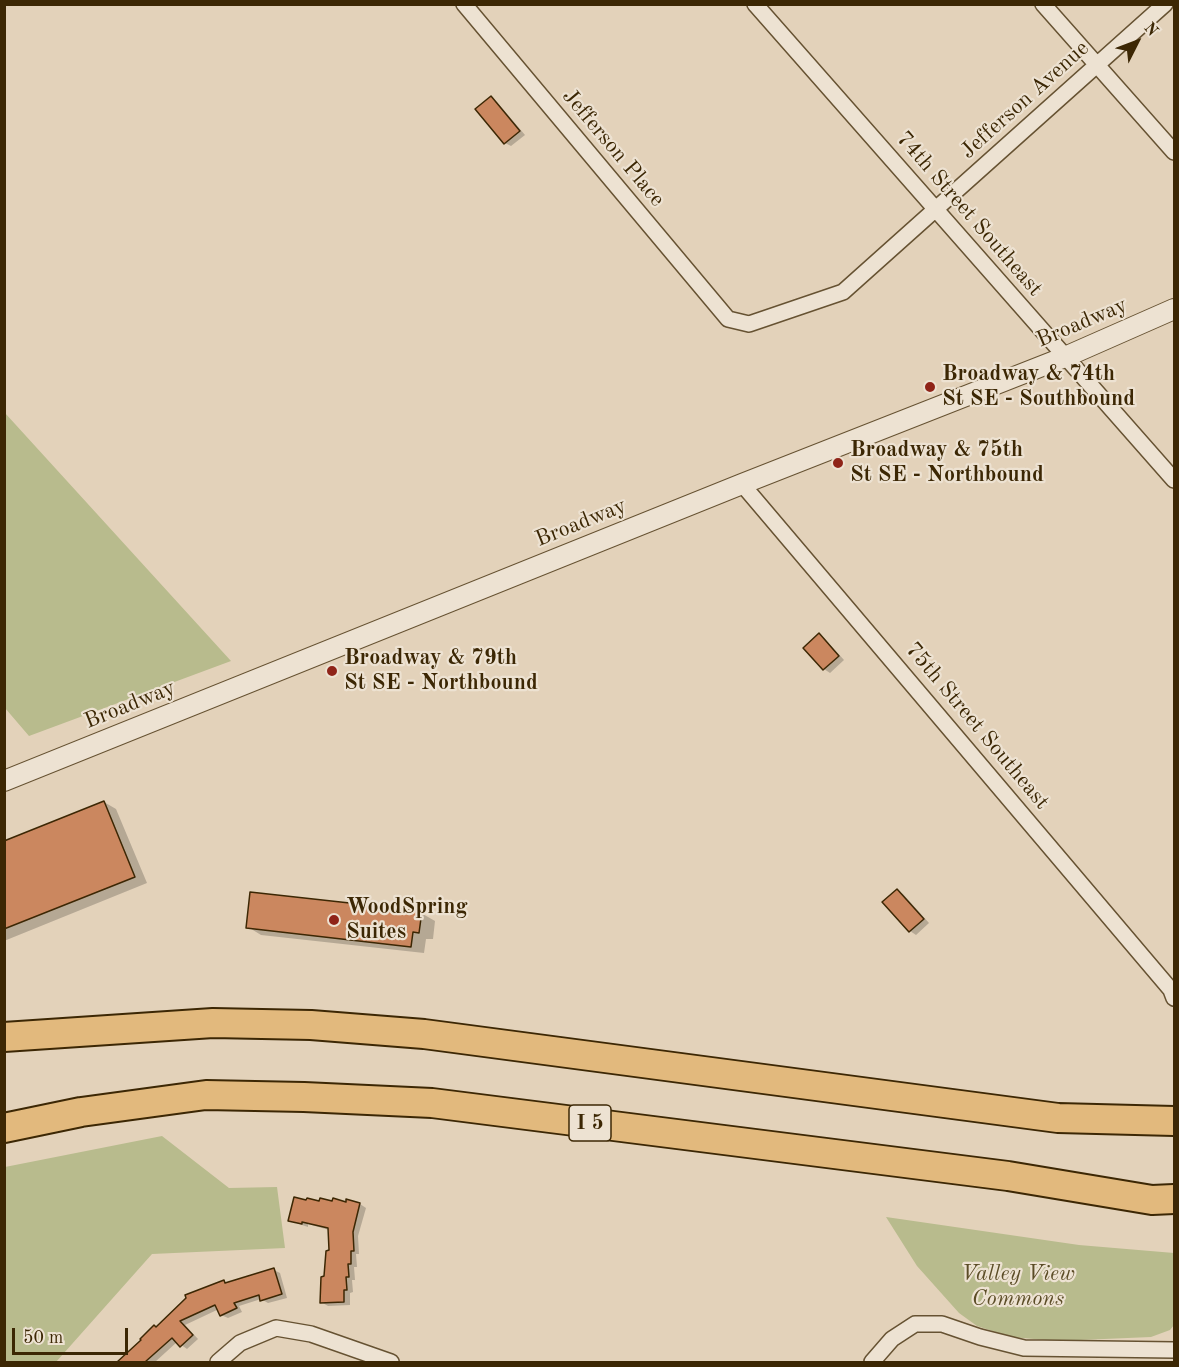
<!DOCTYPE html>
<html>
<head>
<meta charset="utf-8">
<style>
	body { margin:0 }
	#map { position:relative; width:1179px; height:1367px; overflow:hidden; background:#e3d2ba; font-family:"Old Standard TT",serif }
	canvas { display:block }
	.frame { position:absolute; inset:0; border:6px solid #3c2704; pointer-events:none }
	.north { position:absolute; left:1107px; top:12px; width:60px; height:60px; -webkit-text-stroke:4px #ede2d2; paint-order:stroke; rotate:48deg; font-size:16px; font-weight:700; line-height:24px; text-align:center; color:#3c2704 }
	.north::after { content:''; display:block; margin:auto; width:21px; height:27px; background:#3c2704; clip-path:polygon(50% 0,100% 100%,50% 72%,0 100%) }
	.scale { position:absolute; left:12px; top:1328px; width:116px; height:27px; box-sizing:border-box; border:3px solid #3c2704; border-top:0; padding-left:8px; font-size:18px; line-height:21px; white-space:nowrap; color:#3c2704; -webkit-text-stroke:4px #ede2d2; paint-order:stroke }
</style>
</head>
<body>
<div id="map">
<canvas width="1179" height="1367"></canvas>
<div class="frame"></div>
<div class="north">N</div>
<div class="scale">50 m</div>
</div>
<script>
const c = document.querySelector('canvas').getContext('2d');
c.lineJoin = 'round';
function fill(path, color) { c.fillStyle = color; c.fill(path, 'evenodd'); }
function strokePath(path, color, width, dash) { c.strokeStyle = color; c.lineWidth = width; c.lineCap = dash ? 'butt' : 'round'; c.setLineDash(dash || []); c.stroke(path); }
function write(font, color, halo, rows, align = 'center') {
  c.font = font + ' "Old Standard TT",serif'; c.lineWidth = 4.5; c.setLineDash([]); c.textBaseline = 'middle'; c.strokeStyle = halo; c.fillStyle = color; for (const [text, x, y, turn = 0] of rows) {
    c.save(); c.translate(x, y); c.rotate((+turn || 0) * Math.PI / 180); c.textAlign = isNaN(turn) ? turn : align; if (halo) c.strokeText(text, 0, 0); c.fillText(text, 0, 0); c.restore();
  }
}
const green = new Path2D(`
	M 4,413 L 5,413 L 231,661 L 29,736 L 5,708 Z
	M 162,1136 L 229,1188 L 277,1187 L 285,1248 L 152,1254 L 56,1362 L 5,1362 L 5,1167 Z
	M 886,1217 L 1079,1245 L 1174,1253 L 1174,1325 L 1170,1330 L 1151,1337 L 1057,1341 L 1011,1337 L 977,1326 L 959,1313 L 917,1266 Z`);
const shadow = new Path2D(`
	M 491,98 L 497,102 L 525,135 L 511,146 L 505,143 Z
	M 819,635 L 825,639 L 844,660 L 830,673 L 824,669 L 805,648 Z
	M 104,802 L 116,809 L 147,883 L 4,941 L 4,843 Z
	M 897,891 L 903,894 L 929,923 L 916,935 L 910,931 Z
	M 421,913 L 435,921 L 433,939 L 426,939 L 424,953 L 261,935 L 248,927 Z
	M 320,1203 L 360,1204 L 366,1208 L 358,1236 L 359,1254 L 356,1254 L 357,1267 L 354,1267 L 355,1280 L 352,1280 L 353,1292 L 350,1293 L 350,1305 L 328,1306 L 321,1302 L 330,1252 L 329,1230 L 308,1224 L 308,1227 L 290,1221 Z
	M 274,1270 L 280,1273 L 287,1298 L 268,1303 L 261,1299 L 239,1306 L 242,1312 L 228,1318 L 221,1315 L 219,1309 L 185,1325 L 198,1339 L 187,1349 L 177,1342 L 155,1362 L 119,1362 L 157,1328 L 223,1282 L 227,1284 Z`);
const building = new Path2D(`
	M 491,96 L 520,131 L 504,144 L 475,109 Z
	M 819,633 L 839,656 L 823,670 L 803,648 Z
	M 104,801 L 135,877 L 4,929 L 4,841 Z
	M 897,889 L 924,919 L 909,932 L 882,902 Z
	M 250,892 L 422,911 L 419,933 L 413,932 L 411,947 L 246,928 Z
	M 294,1197 L 306,1200 L 307,1198 L 319,1201 L 320,1198 L 332,1201 L 333,1198 L 346,1202 L 346,1199 L 360,1203 L 353,1232 L 354,1251 L 351,1251 L 351,1264 L 348,1264 L 349,1277 L 346,1277 L 347,1290 L 344,1290 L 344,1302 L 320,1303 L 321,1277 L 324,1276 L 326,1251 L 329,1250 L 328,1228 L 302,1222 L 302,1224 L 288,1221 Z
	M 274,1268 L 282,1294 L 260,1301 L 259,1295 L 234,1303 L 237,1308 L 220,1316 L 215,1305 L 180,1321 L 193,1335 L 180,1347 L 172,1338 L 145,1362 L 117,1362 L 141,1340 L 140,1339 L 154,1325 L 156,1327 L 186,1298 L 185,1295 L 224,1280 L 225,1283 Z`);
const minor = new Path2D(`
	M 464,4 L 728,319 L 749,324 L 843,292 L 1165,4
	M 755,4 L 1174,480
	M 1043,4 L 1174,152
	M 742,484 L 1171,990 L 1174,998
	M 218,1362 L 240,1343 L 276,1328 L 311,1334 L 391,1362
	M 872,1362 L 892,1339 L 915,1324 L 942,1324 L 980,1337 L 1024,1348 L 1174,1350`);
const tertiary = new Path2D(`
	M 4,781 L 742,484 L 1065,357 L 1174,309`);
const motorway = new Path2D(`
	M 4,1037 L 213,1023 L 311,1025 L 424,1034 L 1058,1118 L 1174,1121
	M 4,1128 L 81,1112 L 206,1095 L 304,1097 L 432,1103 L 1008,1176 L 1152,1200 L 1174,1199`);
const markers = [
	[930,387,6,"#8f2418"],
	[838,463,6,"#8f2418"],
	[332,671,6,"#8f2418"],
	[334,920,6,"#8f2418"]
];
const shields = [
	[590,1123,42]
];
const shieldNames = [
	["I 5",590,1123]
];
const streetNames = [
	["Jefferson Avenue",1025,100,-42],
	["Jefferson Place",613,148,50],
	["74th Street Southeast",969,214,49],
	["Broadway",1082,323,-23],
	["Broadway",581,523,-22],
	["Broadway",130,705,-22],
	["75th Street Southeast",977,726,50]
];
const poiNames = [
	["Broadway & 74th",942,374],
	["St SE - Southbound",942,399],
	["Broadway & 75th",850,450],
	["St SE - Northbound",850,475],
	["Broadway & 79th",344,658],
	["St SE - Northbound",344,683],
	["WoodSpring",346,907],
	["Suites",346,932]
];
const parkNames = [
	["Valley View",1018,1274],
	["Commons",1018,1299]
];
fill(green, '#b8bb8d');
fill(shadow, '#0003');
fill(building, '#cb875f');
strokePath(building, '#3c2704', 1.5);
strokePath(minor, '#665232', 18);
strokePath(tertiary, '#665232', 22);
strokePath(motorway, '#3c2704', 32);
strokePath(minor, '#ede2d2', 15);
strokePath(tertiary, '#ede2d2', 20);
strokePath(motorway, '#e2b97d', 28);
for (const [x, y, r, color] of markers) { const dot = new Path2D(); dot.arc(x, y, r, 0, 2 * Math.PI); c.fillStyle = color; c.fill(dot); strokePath(dot, '#ede2d2', 2); }
for (const [x, y, w] of shields) { const box = new Path2D(); box.roundRect(x - w / 2, y - 18, w, 36, 4.5); c.fillStyle = '#ede2d2'; c.fill(box); strokePath(box, '#3c2704', 1.5); }
write('bold 21px', '#3c2704', null, shieldNames);
write('22px', '#3c2704', '#ede2d2', streetNames);
write('bold 22px', '#3c2704', '#ede2d2', poiNames, 'left');
write('italic 22px', '#5b4c26', '#ede2d2', parkNames);
</script>
</body>
</html>
